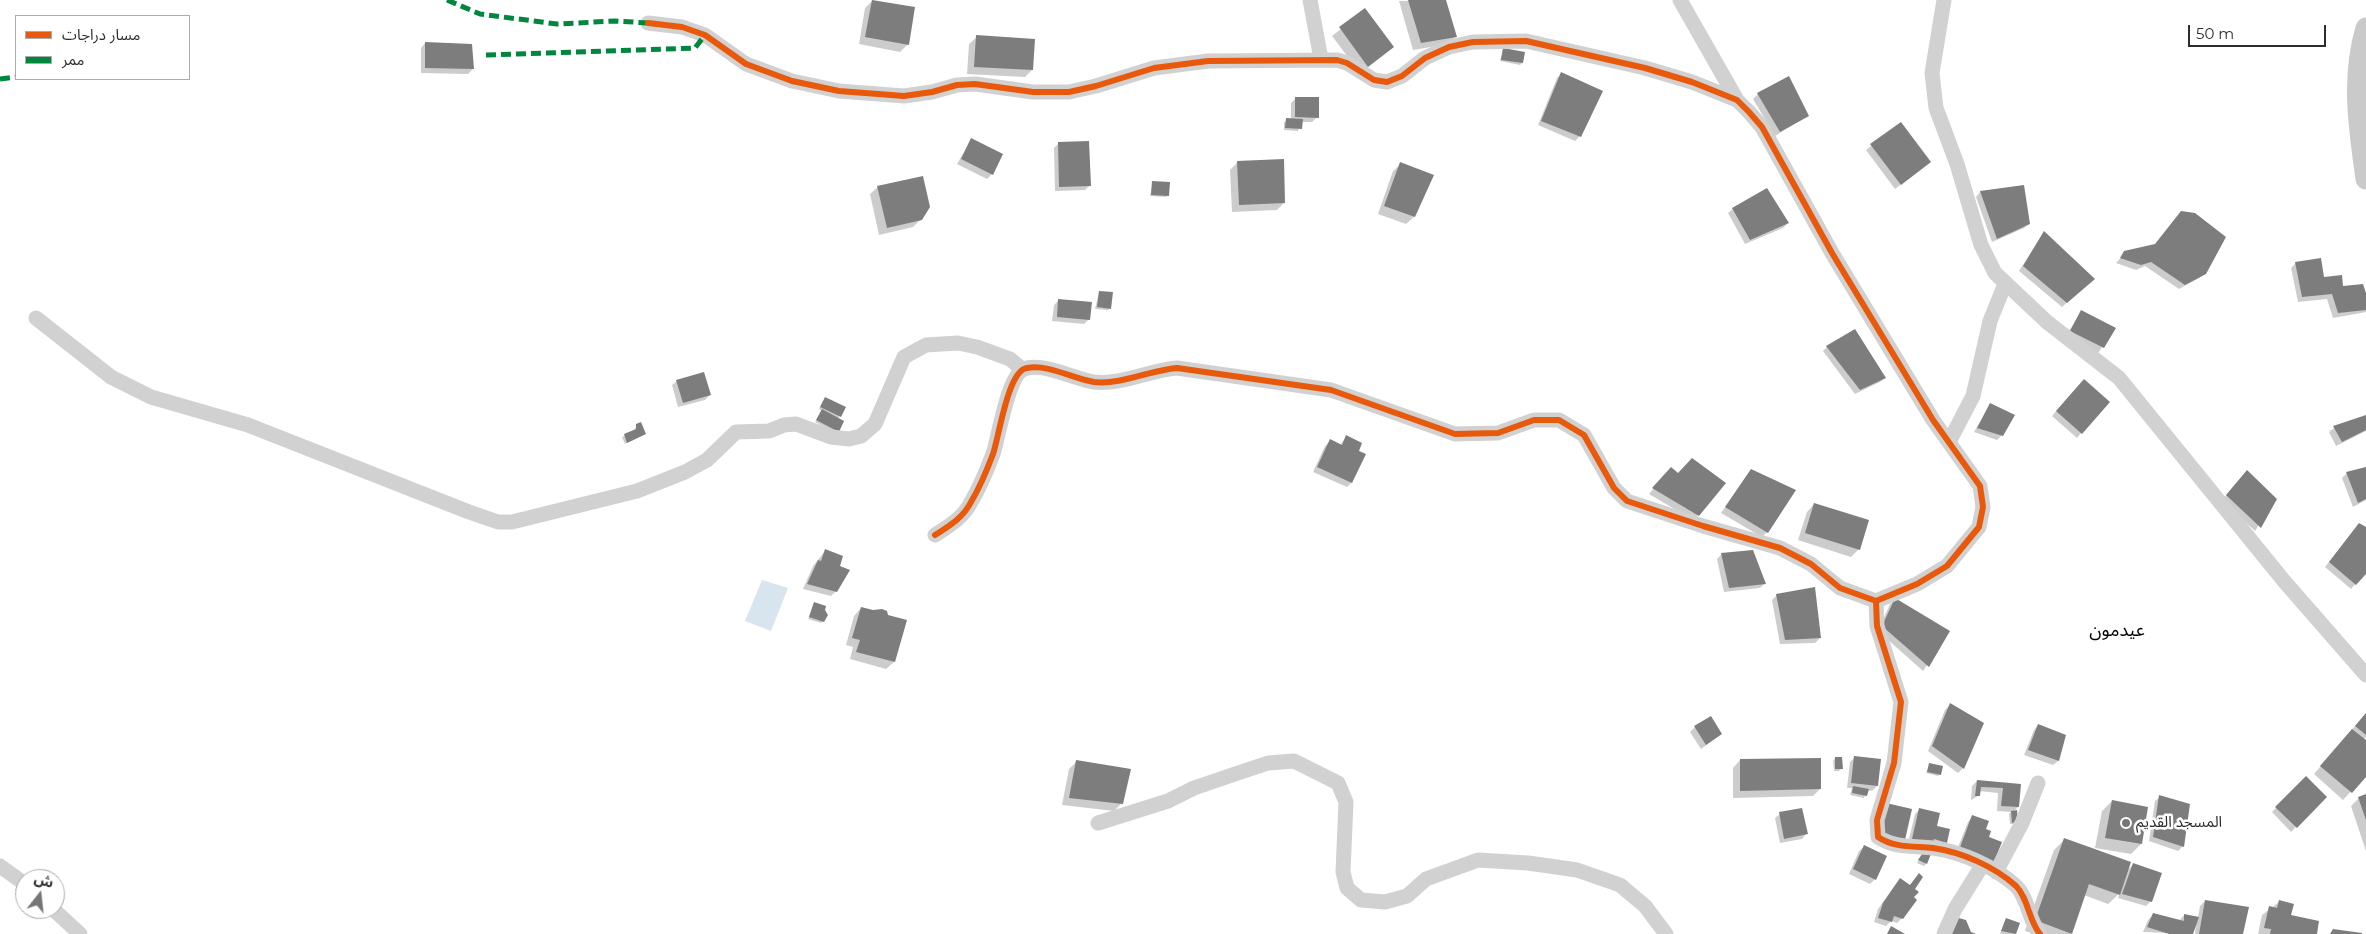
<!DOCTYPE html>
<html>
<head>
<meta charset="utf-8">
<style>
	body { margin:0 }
	#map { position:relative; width:2366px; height:934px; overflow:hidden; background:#fff; font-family:Montserrat,"Noto Sans Arabic",sans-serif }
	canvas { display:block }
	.legend { position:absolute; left:15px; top:15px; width:175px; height:65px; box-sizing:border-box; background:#fff; border:1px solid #ababab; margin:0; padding:6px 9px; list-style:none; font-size:15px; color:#2c2c2c }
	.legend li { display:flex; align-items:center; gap:10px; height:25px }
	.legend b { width:25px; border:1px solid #ababab }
	.north { position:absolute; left:15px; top:869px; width:50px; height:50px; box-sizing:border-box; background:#fff; border:1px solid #ababab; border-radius:50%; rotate:16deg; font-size:14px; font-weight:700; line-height:20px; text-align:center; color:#2c2c2c }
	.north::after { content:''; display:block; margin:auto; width:18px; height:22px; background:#767676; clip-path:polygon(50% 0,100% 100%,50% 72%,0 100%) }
	.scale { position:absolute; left:2188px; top:25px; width:138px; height:22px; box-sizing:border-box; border:2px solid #2c2c2c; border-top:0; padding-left:6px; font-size:15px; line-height:18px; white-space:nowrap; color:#2c2c2c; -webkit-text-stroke:4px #fff; paint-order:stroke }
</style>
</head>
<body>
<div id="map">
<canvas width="2366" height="934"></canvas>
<ul class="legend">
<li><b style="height:6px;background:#e8590c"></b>مسار دراجات</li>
<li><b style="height:6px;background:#00873e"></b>ممر</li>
</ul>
<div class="north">ش</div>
<div class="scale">50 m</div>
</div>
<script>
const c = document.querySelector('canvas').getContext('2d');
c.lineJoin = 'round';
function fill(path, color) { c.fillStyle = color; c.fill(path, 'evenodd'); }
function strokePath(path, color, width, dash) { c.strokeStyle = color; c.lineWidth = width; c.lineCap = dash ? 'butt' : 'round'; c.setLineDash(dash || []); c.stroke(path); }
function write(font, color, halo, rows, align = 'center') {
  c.font = font + ' Montserrat,"Noto Sans Arabic",sans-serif'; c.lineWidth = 5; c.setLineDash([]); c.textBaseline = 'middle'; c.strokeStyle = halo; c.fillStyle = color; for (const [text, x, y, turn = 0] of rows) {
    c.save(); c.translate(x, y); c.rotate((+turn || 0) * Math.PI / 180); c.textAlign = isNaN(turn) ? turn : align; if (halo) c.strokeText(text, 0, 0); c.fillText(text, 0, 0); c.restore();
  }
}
const water = new Path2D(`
	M 762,580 L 788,588 L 771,631 L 745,621 Z`);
const shadow = new Path2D(`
	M 1444,0 L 1456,36 L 1448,44 L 1413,50 L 1399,1 Z
	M 872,1 L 908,44 L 900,52 L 859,44 L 865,8 Z
	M 1365,10 L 1392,47 L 1360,73 L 1332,36 Z
	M 977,37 L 1032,70 L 1025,77 L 967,74 L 969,44 Z
	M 425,43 L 473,69 L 468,74 L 421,73 L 421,48 Z
	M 1503,49 L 1522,63 L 1520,65 L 1500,61 Z
	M 1561,74 L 1580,136 L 1575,141 L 1538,125 L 1557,78 Z
	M 1758,94 L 1807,116 L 1775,136 L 1753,99 Z
	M 1296,98 L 1317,117 L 1312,122 L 1301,122 L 1298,131 L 1284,130 L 1284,122 L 1291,120 L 1291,103 Z
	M 1900,123 L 1924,166 L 1895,189 L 1866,150 Z
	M 971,140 L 992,174 L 987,179 L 957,164 Z
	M 1058,144 L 1090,185 L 1085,190 L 1055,191 L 1054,148 Z
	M 1238,162 L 1284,203 L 1277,210 L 1232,212 L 1230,170 Z
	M 1401,164 L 1414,217 L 1406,224 L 1378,214 L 1393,171 Z
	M 1153,182 L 1168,195 L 1166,197 L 1150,196 Z
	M 878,187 L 921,219 L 913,227 L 879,235 L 870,194 Z
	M 2023,187 L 2029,223 L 2024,228 L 1992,242 L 1976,197 L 1980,192 Z
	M 1733,209 L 1788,223 L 1783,228 L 1745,244 L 1728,213 Z
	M 2181,212 L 2205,273 L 2199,278 L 2179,289 L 2145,266 L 2136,270 L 2116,263 L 2125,253 L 2155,245 Z
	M 2044,232 L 2088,283 L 2062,307 L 2019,271 Z
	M 2296,263 L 2366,298 L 2366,312 L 2333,318 L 2327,299 L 2298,302 L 2291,268 Z
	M 1099,292 L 1110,308 L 1108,310 L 1095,309 Z
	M 1059,300 L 1089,319 L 1084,324 L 1052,321 L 1054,305 Z
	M 2081,312 L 2115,329 L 2098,353 L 2066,336 Z
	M 1827,347 L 1885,378 L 1880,382 L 1855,394 L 1823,351 Z
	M 677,381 L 710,395 L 705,400 L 678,407 L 672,385 Z
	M 2079,385 L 2081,433 L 2077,438 L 2052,416 Z
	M 823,401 L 844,408 L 838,419 L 836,433 L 815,422 L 822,411 L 819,409 Z
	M 1990,405 L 2002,435 L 1997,440 L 1974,432 Z
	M 2366,416 L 2366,431 L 2336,446 L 2329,432 L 2334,428 Z
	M 637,425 L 645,434 L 625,444 L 622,437 L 634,431 Z
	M 1346,437 L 1351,483 L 1347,487 L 1313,472 L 1325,446 L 1330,441 L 1340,445 Z
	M 2366,468 L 2366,500 L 2353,507 L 2342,478 L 2347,473 Z
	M 1666,474 L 1678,474 L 1698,515 L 1693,520 L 1649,494 Z
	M 1747,476 L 1767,532 L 1762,537 L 1721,513 Z
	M 2242,477 L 2276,499 L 2255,531 L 2222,500 Z
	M 1814,504 L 1859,549 L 1851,557 L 1798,540 L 1807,512 Z
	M 2366,528 L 2366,572 L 2351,589 L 2325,567 L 2354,530 Z
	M 825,551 L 836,591 L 831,596 L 803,589 L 813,566 Z
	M 1722,554 L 1765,583 L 1760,588 L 1724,592 L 1717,559 Z
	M 1777,595 L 1820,638 L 1815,643 L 1780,644 L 1772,600 Z
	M 1895,600 L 1949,632 L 1923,671 L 1878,631 L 1890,604 Z
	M 814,603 L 823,621 L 821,623 L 808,619 Z
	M 861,608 L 905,621 L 894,662 L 886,669 L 850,659 L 853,647 L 846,645 L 854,616 Z
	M 1950,705 L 1963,768 L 1958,773 L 1928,751 L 1945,710 Z
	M 2366,713 L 2366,737 L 2363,740 L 2366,742 L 2366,775 L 2343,800 L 2314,774 Z
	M 2038,725 L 2065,736 L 2058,761 L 2053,765 L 2024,755 L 2034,730 Z
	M 1695,727 L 1721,734 L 1701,749 L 1690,732 Z
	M 1855,757 L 1877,786 L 1872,791 L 1867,790 L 1864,798 L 1850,795 L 1852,788 L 1847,788 L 1850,762 Z
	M 1835,758 L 1841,769 L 1839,771 L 1834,771 L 1833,761 Z
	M 1740,760 L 1820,789 L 1813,796 L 1733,798 L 1733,768 Z
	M 1076,762 L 1122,803 L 1114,811 L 1062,805 L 1069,769 Z
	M 1930,764 L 1940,774 L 1938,776 L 1926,773 Z
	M 2306,778 L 2325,797 L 2291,832 L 2272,812 Z
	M 1977,781 L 2019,785 L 2018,807 L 2013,812 L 2014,824 L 2010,824 L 2009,814 L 2011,812 L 1997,811 L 1998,793 L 1979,791 L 1978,796 L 1971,800 L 1972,786 Z
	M 2366,796 L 2366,851 L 2351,806 L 2359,798 Z
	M 2160,797 L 2183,846 L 2178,851 L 2149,841 L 2155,801 Z
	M 2112,801 L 2141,844 L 2131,854 L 2095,848 L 2102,811 Z
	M 1920,809 L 1946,842 L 1941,847 L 1908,843 L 1915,814 Z
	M 1780,814 L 1806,834 L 1802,839 L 1780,843 L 1775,818 Z
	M 1972,817 L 1985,830 L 1955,855 L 1968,822 Z
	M 2064,840 L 2126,871 L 2133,865 L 2151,901 L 2146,906 L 2118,898 L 2120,893 L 2108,904 L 2084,895 L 2070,934 L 2035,934 L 2025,931 L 2054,850 Z
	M 1864,847 L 1875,879 L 1870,884 L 1849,874 L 1859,851 Z
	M 1922,855 L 1926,864 L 1924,866 L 1917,863 Z
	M 1919,875 L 1913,889 L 1913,898 L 1902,918 L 1897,923 L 1891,921 L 1886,926 L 1874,922 L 1878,909 L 1895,885 L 1900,880 L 1909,886 Z
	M 2205,901 L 2241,934 L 2195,934 L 2196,923 L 2192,934 L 2143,932 L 2148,920 L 2153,915 L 2179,921 L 2184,915 L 2198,918 L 2200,906 Z
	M 2279,902 L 2290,916 L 2315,934 L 2258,934 L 2262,915 Z
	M 2006,919 L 2019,924 L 2015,934 L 2000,934 Z`);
const building = new Path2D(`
	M 872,0 L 915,7 L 909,45 L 865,37 Z
	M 1408,0 L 1446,0 L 1457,37 L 1421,43 Z
	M 1365,8 L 1394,47 L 1368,67 L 1339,27 Z
	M 976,35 L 1035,39 L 1033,70 L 974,67 Z
	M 425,42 L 472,44 L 474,69 L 425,68 Z
	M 1503,48 L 1525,52 L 1523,63 L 1501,60 Z
	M 1561,72 L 1603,91 L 1581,137 L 1541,121 Z
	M 1789,76 L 1809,116 L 1780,132 L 1757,93 Z
	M 1295,97 L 1319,97 L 1319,118 L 1295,117 Z
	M 1286,118 L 1303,119 L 1302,129 L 1285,128 Z
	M 1901,122 L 1931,162 L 1901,185 L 1870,144 Z
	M 971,138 L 1003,154 L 993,175 L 961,159 Z
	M 1089,141 L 1091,186 L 1059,187 L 1058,142 Z
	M 1284,159 L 1285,203 L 1239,205 L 1237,161 Z
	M 1400,162 L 1434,175 L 1415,217 L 1384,206 Z
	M 923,176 L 930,207 L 922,220 L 887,228 L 877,186 Z
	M 1152,181 L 1170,182 L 1169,196 L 1151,195 Z
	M 2024,185 L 2030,224 L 1997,239 L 1980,191 Z
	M 1767,188 L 1789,223 L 1750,240 L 1732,208 Z
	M 2181,211 L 2195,213 L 2226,237 L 2206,274 L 2185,285 L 2151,262 L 2141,265 L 2120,258 L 2124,251 L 2155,244 Z
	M 2044,231 L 2095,279 L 2067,303 L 2023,266 Z
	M 2321,258 L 2324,277 L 2342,275 L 2343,286 L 2363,284 L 2366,293 L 2366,310 L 2338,313 L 2332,294 L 2302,297 L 2295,262 Z
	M 1099,291 L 1113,292 L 1111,309 L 1097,307 Z
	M 1058,299 L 1092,302 L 1090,320 L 1057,317 Z
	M 2081,310 L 2116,328 L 2104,348 L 2070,331 Z
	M 1855,329 L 1886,378 L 1860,390 L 1826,346 Z
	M 704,372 L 711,395 L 683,403 L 676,380 Z
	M 2084,379 L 2110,402 L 2082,434 L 2056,411 Z
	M 825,397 L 846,407 L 841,417 L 820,407 Z
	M 1990,403 L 2015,415 L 2003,436 L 1977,428 Z
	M 822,409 L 844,421 L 839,432 L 816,420 Z
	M 2366,415 L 2366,430 L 2342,442 L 2333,426 Z
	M 641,422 L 646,434 L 627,443 L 624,434 L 636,429 L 636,424 Z
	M 1346,435 L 1362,443 L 1359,451 L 1366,454 L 1352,483 L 1317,467 L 1330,439 L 1342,445 Z
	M 1692,458 L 1726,483 L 1699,516 L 1652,488 L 1671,467 L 1678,473 Z
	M 2366,467 L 2366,499 L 2358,503 L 2346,472 Z
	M 1751,469 L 1796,490 L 1768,533 L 1725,507 Z
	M 2247,470 L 2277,499 L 2261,528 L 2226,495 Z
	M 1814,503 L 1869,520 L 1860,550 L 1805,533 Z
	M 2359,523 L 2366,527 L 2366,574 L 2356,585 L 2329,562 Z
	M 825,549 L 843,556 L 840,566 L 850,570 L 837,592 L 807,584 L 818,560 L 821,561 Z
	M 1753,550 L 1766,584 L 1729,588 L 1721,553 Z
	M 1815,587 L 1821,638 L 1785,640 L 1776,594 Z
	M 1895,598 L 1950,631 L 1929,667 L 1882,626 Z
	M 814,602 L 826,606 L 825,610 L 828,615 L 824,622 L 809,617 Z
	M 861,607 L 873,610 L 882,609 L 887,611 L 888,615 L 907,620 L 895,662 L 856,652 L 860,640 L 852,638 Z
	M 1950,703 L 1984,723 L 1964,769 L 1932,746 Z
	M 2366,713 L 2366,735 L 2355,726 Z
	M 1711,716 L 1722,734 L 1706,745 L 1694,726 Z
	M 2038,724 L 2066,735 L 2059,761 L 2028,750 Z
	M 2352,729 L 2366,740 L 2366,777 L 2352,793 L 2320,766 Z
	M 1854,756 L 1881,759 L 1878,786 L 1851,783 Z
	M 1835,757 L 1842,757 L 1843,769 L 1835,769 Z
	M 1821,758 L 1821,789 L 1740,791 L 1740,759 Z
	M 1076,760 L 1131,769 L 1123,804 L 1069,798 Z
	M 1929,763 L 1943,766 L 1941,775 L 1927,772 Z
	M 2306,776 L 2327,797 L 2297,828 L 2275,807 Z
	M 1977,780 L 2021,784 L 2019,807 L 2001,806 L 2003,788 L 1981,787 L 1980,796 L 1975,796 Z
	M 1853,786 L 1869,789 L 1867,796 L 1852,793 Z
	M 2366,794 L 2366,820 L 2358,797 Z
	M 2159,795 L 2190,804 L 2184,847 L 2153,837 Z
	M 2112,800 L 2148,807 L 2142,844 L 2105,838 Z
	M 1886,803 L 1912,809 L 1905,840 L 1880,835 Z
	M 1802,808 L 1808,834 L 1784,839 L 1779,812 Z
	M 1919,808 L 1940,813 L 1937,826 L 1950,829 L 1947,843 L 1934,839 L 1933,844 L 1912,839 Z
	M 2017,810 L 2018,822 L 2012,823 L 2011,811 Z
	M 1972,815 L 1989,821 L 1986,829 L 1991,831 L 1989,837 L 2002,842 L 1994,862 L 1959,850 Z
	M 2064,838 L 2131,862 L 2120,895 L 2089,884 L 2072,934 L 2035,920 Z
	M 1864,845 L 1887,856 L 1876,880 L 1853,869 Z
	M 1924,851 L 1931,854 L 1927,864 L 1918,860 Z
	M 2133,863 L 2162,873 L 2152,902 L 2122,894 Z
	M 1919,873 L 1923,877 L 1915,889 L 1919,892 L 1914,897 L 1917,900 L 1903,919 L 1894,916 L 1892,922 L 1878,918 L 1883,903 L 1900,878 L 1910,885 Z
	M 2205,900 L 2249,907 L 2243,934 L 2199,934 Z
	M 2279,900 L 2294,904 L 2291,915 L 2319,921 L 2317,934 L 2270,934 L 2271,929 L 2264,928 L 2269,906 L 2277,908 Z
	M 2153,913 L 2184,921 L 2184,914 L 2199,917 L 2193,934 L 2169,934 L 2147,927 Z
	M 1955,917 L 1966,920 L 1971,932 L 1976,934 L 1950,934 Z
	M 2006,918 L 2020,923 L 2016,934 L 2001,931 Z
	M 1891,926 L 1905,934 L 1887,934 Z
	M 2333,929 L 2362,933 L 2362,934 L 2330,934 Z`);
const street = new Path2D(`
	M 1310,0 L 1321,59
	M 1680,0 L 1737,100
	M 1944,0 L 1932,73 L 1936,108 L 1957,164 L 1981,245 L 1995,273 L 2047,322 L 2119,378 L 2284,581 L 2366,675
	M 648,23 L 682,27 L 705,35 L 746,64 L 792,81 L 839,91 L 904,96 L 932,92 L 957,85 L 975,84 L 1033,92 L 1069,92 L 1096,86 L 1154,68 L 1208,61 L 1337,60 L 1347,63 L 1374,80 L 1387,82 L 1402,76 L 1425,58 L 1449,47 L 1473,42 L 1526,41 L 1645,68 L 1692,82 L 1737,100 L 1749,112 L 1762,127 L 1832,253 L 1933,420 L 1980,486 L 1983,507 L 1979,527 L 1947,566 L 1917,584 L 1876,601 L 1877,626 L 1901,702 L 1894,763 L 1877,820 L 1878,837 C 1894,848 1914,846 1933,848 C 1962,852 1995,867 2016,886 C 2028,898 2029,921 2040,934
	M 36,318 L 111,377 L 151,397 L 248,425 L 469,512 L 498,522 L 512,522 L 637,491 L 685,472 L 707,460 L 736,432 L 769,431 L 784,425 L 796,424 L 831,437 L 849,439 L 861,436 L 875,424 L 904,357 L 926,345 L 958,343 L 977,347 L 1010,359 L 1022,369
	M 1949,442 L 1973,396 L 1990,321 L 2005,284
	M 935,535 C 949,526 963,518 971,502 C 980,487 987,470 993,454 C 999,437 1008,370 1027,368 C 1049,364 1073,379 1094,382 C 1122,385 1150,370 1177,368 L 1331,390 L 1455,434 L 1498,433 L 1534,420 L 1559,420 L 1584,435 L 1614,488 L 1627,501 L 1703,526 L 1780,548 L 1811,564 L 1840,588 L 1876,601
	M 1098,823 L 1168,801 L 1194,788 L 1238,773 L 1268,763 L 1294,761 L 1338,783 L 1346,802 L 1343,872 L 1347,888 L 1361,900 L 1385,902 L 1407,896 L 1426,879 L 1478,860 L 1528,863 L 1577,870 L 1620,885 L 1645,906 L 1666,934
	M 0,866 L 25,884
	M 1996,872 L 2022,823 L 2038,783
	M 53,909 L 80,934
	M 1944,934 L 1955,909 L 1983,864`);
const secondary = new Path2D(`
	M 2366,28 C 2351,78 2359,129 2366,179`);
const quiet = new Path2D(`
	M 447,0 L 480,14 L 557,24 L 615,21 L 648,23
	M 486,55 L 695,48 L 705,35
	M 0,79 L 16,77`);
const cycleway = new Path2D(`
	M 648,23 L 682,27 L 705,35 L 746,64 L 792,81 L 839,91 L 904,96 L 932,92 L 957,85 L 975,84 L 1033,92 L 1069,92 L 1096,86 L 1154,68 L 1208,61 L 1337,60 L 1347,63 L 1374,80 L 1387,82 L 1402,76 L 1425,58 L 1449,47 L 1473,42 L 1526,41 L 1645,68 L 1692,82 L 1737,100 L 1749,112 L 1762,127 L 1832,253 L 1933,420 L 1980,486 L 1983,507 L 1979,527 L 1947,566 L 1917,584 L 1876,601 L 1877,626 L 1901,702 L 1894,763 L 1877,820 L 1878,837 C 1894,848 1914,846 1933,848 C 1962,852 1995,867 2016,886 C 2028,898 2029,921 2040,934
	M 935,535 C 949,526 963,518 971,502 C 980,487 987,470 993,454 C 999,437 1008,370 1027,368 C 1049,364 1073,379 1094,382 C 1122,385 1150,370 1177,368 L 1331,390 L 1455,434 L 1498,433 L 1534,420 L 1559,420 L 1584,435 L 1614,488 L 1627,501 L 1703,526 L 1780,548 L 1811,564 L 1840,588 L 1876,601`);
const markers = [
	[2126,823,5,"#767676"]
];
const poiNames = [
	["المسجد القديم",2136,823]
];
const quarterNames = [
	["عيدمون",2117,631]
];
fill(water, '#d8e5ee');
fill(shadow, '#0003');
fill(building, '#7d7d7d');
strokePath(street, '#d1d1d1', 15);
strokePath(secondary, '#cacaca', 21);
strokePath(quiet, '#00873e', 5, [10, 5]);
strokePath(cycleway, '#e8590c', 6);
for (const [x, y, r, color] of markers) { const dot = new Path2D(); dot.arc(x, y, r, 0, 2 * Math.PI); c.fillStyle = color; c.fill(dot); strokePath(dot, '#fff', 2); }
write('15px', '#2c2c2c', '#fff', poiNames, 'left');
write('18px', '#000', '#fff', quarterNames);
</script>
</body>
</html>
